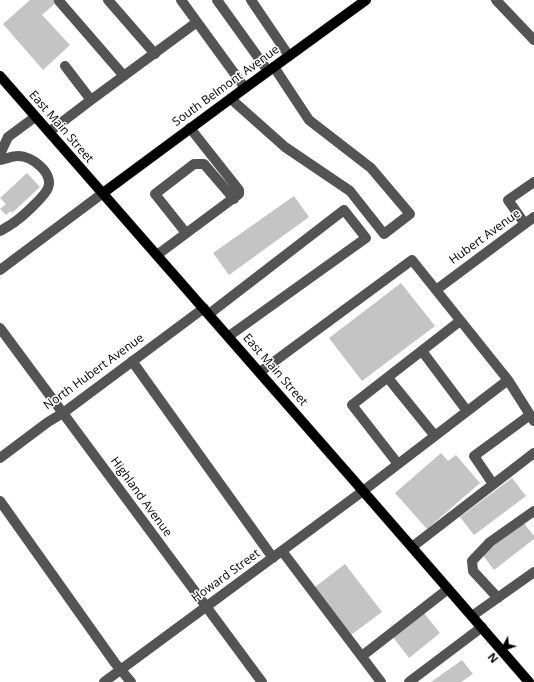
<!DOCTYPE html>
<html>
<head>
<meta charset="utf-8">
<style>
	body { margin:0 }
	#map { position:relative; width:534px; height:682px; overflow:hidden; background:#fff; font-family:"Open Sans",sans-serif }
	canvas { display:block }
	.north { position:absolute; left:482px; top:630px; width:40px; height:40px; -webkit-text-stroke:3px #fff; paint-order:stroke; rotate:229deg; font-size:11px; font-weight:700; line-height:16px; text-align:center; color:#000 }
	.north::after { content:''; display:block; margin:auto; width:14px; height:18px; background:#000; clip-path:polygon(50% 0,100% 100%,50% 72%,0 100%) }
</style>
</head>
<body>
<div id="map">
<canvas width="534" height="682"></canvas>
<div class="north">N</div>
</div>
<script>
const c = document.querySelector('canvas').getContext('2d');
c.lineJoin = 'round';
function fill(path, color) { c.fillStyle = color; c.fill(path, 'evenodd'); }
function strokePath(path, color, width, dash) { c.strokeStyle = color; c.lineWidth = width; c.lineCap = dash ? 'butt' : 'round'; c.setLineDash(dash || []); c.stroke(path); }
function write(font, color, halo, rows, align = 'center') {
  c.font = font + ' "Open Sans",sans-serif'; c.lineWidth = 3; c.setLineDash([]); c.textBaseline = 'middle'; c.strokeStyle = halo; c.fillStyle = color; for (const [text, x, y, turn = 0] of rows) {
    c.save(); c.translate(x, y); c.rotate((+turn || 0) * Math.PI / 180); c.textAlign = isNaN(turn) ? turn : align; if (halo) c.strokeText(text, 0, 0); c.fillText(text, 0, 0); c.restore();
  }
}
const building = new Path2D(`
	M 30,0 L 59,0 L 42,15 L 70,45 L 43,70 L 3,24 Z
	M 27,173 L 40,187 L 12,213 L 11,211 L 6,215 L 0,209 L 6,204 L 0,198 Z
	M 294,196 L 309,217 L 229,275 L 213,253 Z
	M 401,283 L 435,326 L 362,381 L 329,338 Z
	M 441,453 L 448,461 L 456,455 L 480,483 L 427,529 L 395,493 Z
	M 512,478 L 526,496 L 474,535 L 460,517 Z
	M 523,522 L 534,536 L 534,539 L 494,570 L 482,554 Z
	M 345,564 L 382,612 L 351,635 L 315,587 Z
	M 423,612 L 440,633 L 409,658 L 393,637 Z
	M 462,660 L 473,674 L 461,682 L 431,682 Z`);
const minor = new Path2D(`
	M 108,0 L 155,54
	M 181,0 L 245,88
	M 217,0 L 268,71
	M 251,0 L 289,56
	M 496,0 L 534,40
	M 59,1 L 124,76
	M 65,66 L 91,100
	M 231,99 L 285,147 L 350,191 L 384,234 L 410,214 L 371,168 L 309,120 L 274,67
	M 49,132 L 91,100 L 197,22
	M 0,154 L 8,137 L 35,117
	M 0,160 C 6,159 12,156 18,156 C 32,156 54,173 48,188 C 45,196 23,216 16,221 C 11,225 5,228 0,231
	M 525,224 L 508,200 L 534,182
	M 186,233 L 155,194 L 194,164 L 204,164 L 234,199
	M 157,255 L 239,194 L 239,190 L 190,128
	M 0,270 L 103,193
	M 436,290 L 534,217
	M 209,314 L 344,210 L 366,238 L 229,336
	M 0,328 L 262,682
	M 422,351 L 467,411
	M 132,361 L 273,558
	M 260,372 L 412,260 L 508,380
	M 388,378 L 435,436
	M 0,458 L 48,422 L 63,413 L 204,308
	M 398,464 L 352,405 L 460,321
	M 493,484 L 474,456 L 530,415
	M 0,501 L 115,663 L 131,682
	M 412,547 L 534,453
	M 282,551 L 381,682
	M 498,598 L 473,571 L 472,561 L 490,542 L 534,511
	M 472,616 L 534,572
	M 362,656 L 448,589
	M 104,682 L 363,491 L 508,380 L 534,421
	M 409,682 L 482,627`);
const major = new Path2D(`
	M 0,76 L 363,491 L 529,682
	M 103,193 L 245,88 L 366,0`);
const streetNames = [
	["South Belmont Avenue",226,86,-36],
	["East Main Street",61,127,49],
	["Hubert Avenue",485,237,-36],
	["East Main Street",275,370,49],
	["North Hubert Avenue",94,372,-36],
	["Highland Avenue",141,497,54],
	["Howard Street",226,576,-36]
];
fill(building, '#c4c4c4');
strokePath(major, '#dbdbdb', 11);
strokePath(minor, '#545454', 10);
strokePath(major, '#000', 10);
write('12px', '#000', '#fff', streetNames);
</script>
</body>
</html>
